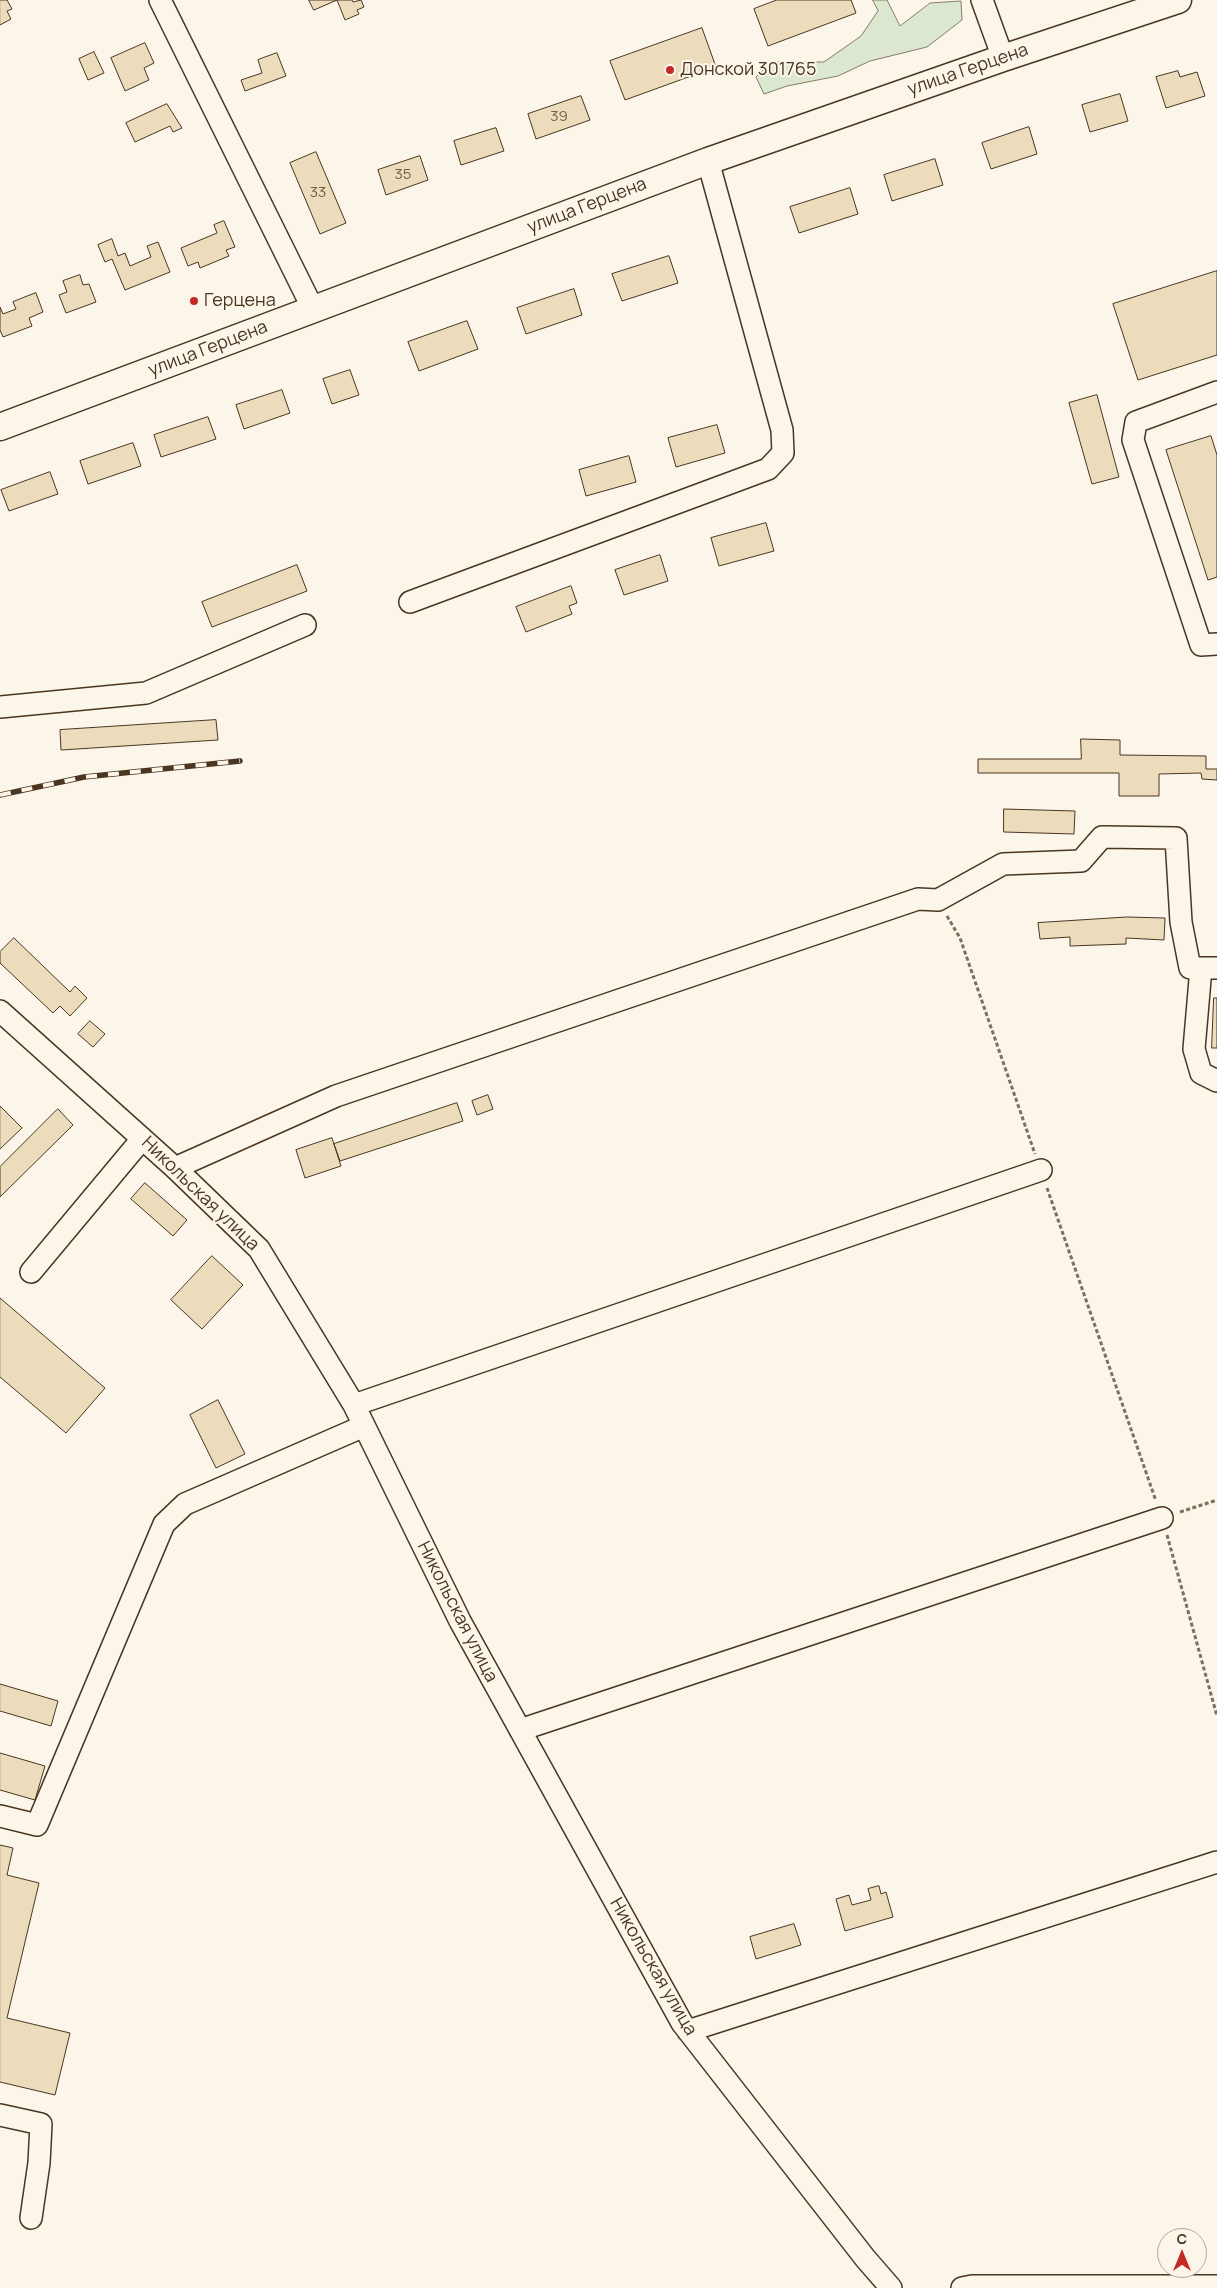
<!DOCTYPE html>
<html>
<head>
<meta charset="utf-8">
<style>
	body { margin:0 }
	#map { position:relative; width:1217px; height:2288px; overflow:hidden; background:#fbf6e9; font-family:Manrope,sans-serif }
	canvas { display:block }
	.north { position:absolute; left:1157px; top:2228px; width:50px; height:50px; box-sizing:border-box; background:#fbf6e9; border:1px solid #b4a999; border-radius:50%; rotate:0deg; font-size:14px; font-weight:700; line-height:20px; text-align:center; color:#4a3520 }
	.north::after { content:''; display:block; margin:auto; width:18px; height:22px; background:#c62828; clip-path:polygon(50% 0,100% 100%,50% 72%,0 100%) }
</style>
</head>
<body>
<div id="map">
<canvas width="1217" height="2288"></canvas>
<div class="north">С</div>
</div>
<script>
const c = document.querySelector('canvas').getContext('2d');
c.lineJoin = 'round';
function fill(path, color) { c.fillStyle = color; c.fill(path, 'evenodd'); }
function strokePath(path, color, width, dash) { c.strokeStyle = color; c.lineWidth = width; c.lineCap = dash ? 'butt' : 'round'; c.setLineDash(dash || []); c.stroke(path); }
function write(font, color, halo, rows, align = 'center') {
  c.font = font + ' Manrope,sans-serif'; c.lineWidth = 4; c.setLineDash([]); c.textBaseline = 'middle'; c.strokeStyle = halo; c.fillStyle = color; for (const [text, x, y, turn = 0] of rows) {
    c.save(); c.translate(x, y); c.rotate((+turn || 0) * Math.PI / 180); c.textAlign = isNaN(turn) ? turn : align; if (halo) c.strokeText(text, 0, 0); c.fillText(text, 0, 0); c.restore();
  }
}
const green = new Path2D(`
	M 873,0 L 887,0 L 900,26 L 930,3 L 961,1 L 962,20 L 927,47 L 870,61 L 838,76 L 787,86 L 764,94 L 756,77 L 771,62 L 824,62 L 861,36 L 878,11 Z`);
const building = new Path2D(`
	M 0,0 L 7,0 L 12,9 L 7,11 L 11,19 L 0,25 Z
	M 309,0 L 352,0 L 353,2 L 361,0 L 364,7 L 357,10 L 359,14 L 345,20 L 337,0 L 314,10 Z
	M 777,0 L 851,0 L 856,13 L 768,46 L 754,9 Z
	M 702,28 L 716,67 L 625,100 L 610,61 Z
	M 145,43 L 154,63 L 144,68 L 149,80 L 125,91 L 111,58 Z
	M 94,52 L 104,73 L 88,80 L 79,59 Z
	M 277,53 L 286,76 L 245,91 L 241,80 L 262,73 L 258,60 Z
	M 1178,71 L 1180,77 L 1197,72 L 1205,96 L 1166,108 L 1156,77 Z
	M 1120,94 L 1128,121 L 1090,132 L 1082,105 Z
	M 581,96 L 590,120 L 536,139 L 528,114 Z
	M 167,104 L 182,128 L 173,132 L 170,126 L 135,142 L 126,123 Z
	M 1029,127 L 1037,154 L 991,169 L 982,143 Z
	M 496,128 L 504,151 L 461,165 L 454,141 Z
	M 316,152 L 346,223 L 320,234 L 290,163 Z
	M 420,156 L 428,180 L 386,195 L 378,170 Z
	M 935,159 L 943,185 L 892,201 L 884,175 Z
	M 850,188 L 858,214 L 799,233 L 790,207 Z
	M 224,221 L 235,247 L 226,250 L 229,256 L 200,268 L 198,262 L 188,266 L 181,248 L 217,233 L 214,225 Z
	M 112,239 L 118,256 L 125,253 L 130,266 L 151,257 L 147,246 L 158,242 L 170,272 L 125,290 L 112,259 L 105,262 L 98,245 Z
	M 669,256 L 678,283 L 622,301 L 612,274 Z
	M 1217,271 L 1217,355 L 1138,380 L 1113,304 Z
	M 80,275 L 83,285 L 89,284 L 96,302 L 66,313 L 59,295 L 67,292 L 63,281 Z
	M 574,289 L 582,315 L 526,334 L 517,308 Z
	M 36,293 L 43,312 L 29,318 L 32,326 L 3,337 L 0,330 L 0,307 L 3,314 L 16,309 L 13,302 Z
	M 467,321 L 478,349 L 419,371 L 408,342 Z
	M 350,370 L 359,395 L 332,404 L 323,379 Z
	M 282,390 L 290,413 L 244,429 L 236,405 Z
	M 1097,395 L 1119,477 L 1092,484 L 1069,403 Z
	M 208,417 L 216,439 L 161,457 L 154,435 Z
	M 717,425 L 725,453 L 676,467 L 668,438 Z
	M 1211,436 L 1217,455 L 1217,577 L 1208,580 L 1166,450 Z
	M 133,443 L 141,466 L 88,484 L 80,461 Z
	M 629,456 L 636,482 L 586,496 L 579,470 Z
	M 50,472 L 58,494 L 9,511 L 1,490 Z
	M 766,523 L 774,551 L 719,566 L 711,538 Z
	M 660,555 L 668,581 L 624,595 L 615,570 Z
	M 297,565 L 307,591 L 212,627 L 202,602 Z
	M 571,586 L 577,603 L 569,606 L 572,614 L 526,632 L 516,607 Z
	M 216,720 L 218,740 L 61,750 L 60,730 Z
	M 1081,739 L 1120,740 L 1120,755 L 1206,756 L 1206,769 L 1217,769 L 1217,780 L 1202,779 L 1201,773 L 1159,774 L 1159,796 L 1119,796 L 1119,773 L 978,773 L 978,759 L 1081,759 Z
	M 1004,809 L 1075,811 L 1074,834 L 1004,832 Z
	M 1127,917 L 1165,918 L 1164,940 L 1126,938 L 1126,944 L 1070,946 L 1070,937 L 1040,939 L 1038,923 Z
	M 14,938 L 70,992 L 75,986 L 87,998 L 70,1016 L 60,1006 L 53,1013 L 0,963 L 0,952 Z
	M 1214,998 L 1217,998 L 1217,1048 L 1212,1048 Z
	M 90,1021 L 105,1034 L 93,1047 L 78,1034 Z
	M 488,1095 L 493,1109 L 477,1115 L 472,1101 Z
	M 457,1103 L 463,1121 L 340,1161 L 334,1144 Z
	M 0,1106 L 22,1128 L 0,1149 Z
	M 58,1109 L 73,1125 L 0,1197 L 0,1167 Z
	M 332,1138 L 341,1166 L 305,1178 L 296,1150 Z
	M 145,1183 L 187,1220 L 173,1236 L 131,1199 Z
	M 212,1256 L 243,1285 L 202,1329 L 171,1300 Z
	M 0,1298 L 105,1388 L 66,1433 L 0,1377 Z
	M 218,1400 L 245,1454 L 216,1468 L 190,1415 Z
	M 0,1684 L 58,1701 L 51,1726 L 0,1711 Z
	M 0,1753 L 45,1766 L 35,1800 L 0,1790 Z
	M 0,1845 L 13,1848 L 7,1875 L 39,1883 L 7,2018 L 70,2033 L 55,2095 L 0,2082 Z
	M 879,1886 L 881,1894 L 886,1892 L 893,1917 L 845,1931 L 836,1899 L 849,1895 L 852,1905 L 871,1900 L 868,1889 Z
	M 794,1924 L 801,1945 L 756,1959 L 750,1937 Z`);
const path = new Path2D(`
	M 947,916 L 960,938 L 1035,1154
	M 1047,1188 L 1156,1501
	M 1180,1512 L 1217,1500
	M 1167,1535 L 1217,1716`);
const minor = new Path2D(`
	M 160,0 L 313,309
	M 982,0 L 1003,58
	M 1217,392 L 1136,422 L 1133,440 L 1201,645 L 1217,644
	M 410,602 L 768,469 L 783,453 L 782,430 L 708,161
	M 0,707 L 146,693 L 305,625
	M 1201,968 L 1194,1049 L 1201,1073 L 1217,1081
	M 0,1011 L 175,1168 L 259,1249 L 354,1405 L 460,1621 L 682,2023 L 865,2258 L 891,2288
	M 175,1168 L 336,1096 L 918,899 L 938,900 L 1003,864 L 1081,861 L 1102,837 L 1176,838 L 1181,922 L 1190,968 L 1217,968
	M 31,1272 L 142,1139
	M 354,1405 L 1041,1170
	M 520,1730 L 1162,1518
	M 0,1816 L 37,1825 L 164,1524 L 185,1504 L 364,1426
	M 688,2031 L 1217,1862
	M 0,2115 L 41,2124 L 39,2163 L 31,2218
	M 962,2288 L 972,2286 L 1217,2286`);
const major = new Path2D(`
	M 0,427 L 708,161 L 1003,58 L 1178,0`);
const rail = new Path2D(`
	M 0,795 L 84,777 L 240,761`);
const markers = [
	[670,70,5,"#c62828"],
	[194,301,5,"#c62828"]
];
const numberNames = [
	["39",559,117],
	["35",403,175],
	["33",318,193]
];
const poiNames = [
	["Донской 301765",680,70],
	["Герцена",204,301]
];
const streetNames = [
	["улица Герцена",968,70,-19],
	["улица Герцена",587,206,-21],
	["улица Герцена",208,349,-21],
	["Никольская улица",200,1194,44],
	["Никольская улица",457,1612,63],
	["Никольская улица",653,1967,60]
];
fill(green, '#dce7d0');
strokePath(green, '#887966', 1);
fill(building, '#ecdcbc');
strokePath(building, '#4a3520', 1);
strokePath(minor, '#4a3520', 24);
strokePath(major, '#4a3520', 29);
strokePath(path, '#7f6f5c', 3, [4, 2.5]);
strokePath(minor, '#fbf6e9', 21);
strokePath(major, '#fbf6e9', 26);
strokePath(rail, '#4a3520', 5.5);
strokePath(rail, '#fbf6e9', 4, [11]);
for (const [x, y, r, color] of markers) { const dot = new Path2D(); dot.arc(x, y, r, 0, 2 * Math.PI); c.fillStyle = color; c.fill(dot); strokePath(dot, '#fbf6e9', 2); }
write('15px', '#725f47', null, numberNames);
write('18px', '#4a3520', '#fbf6e9', poiNames, 'left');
write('18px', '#4a3520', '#fbf6e9', streetNames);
</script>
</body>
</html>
